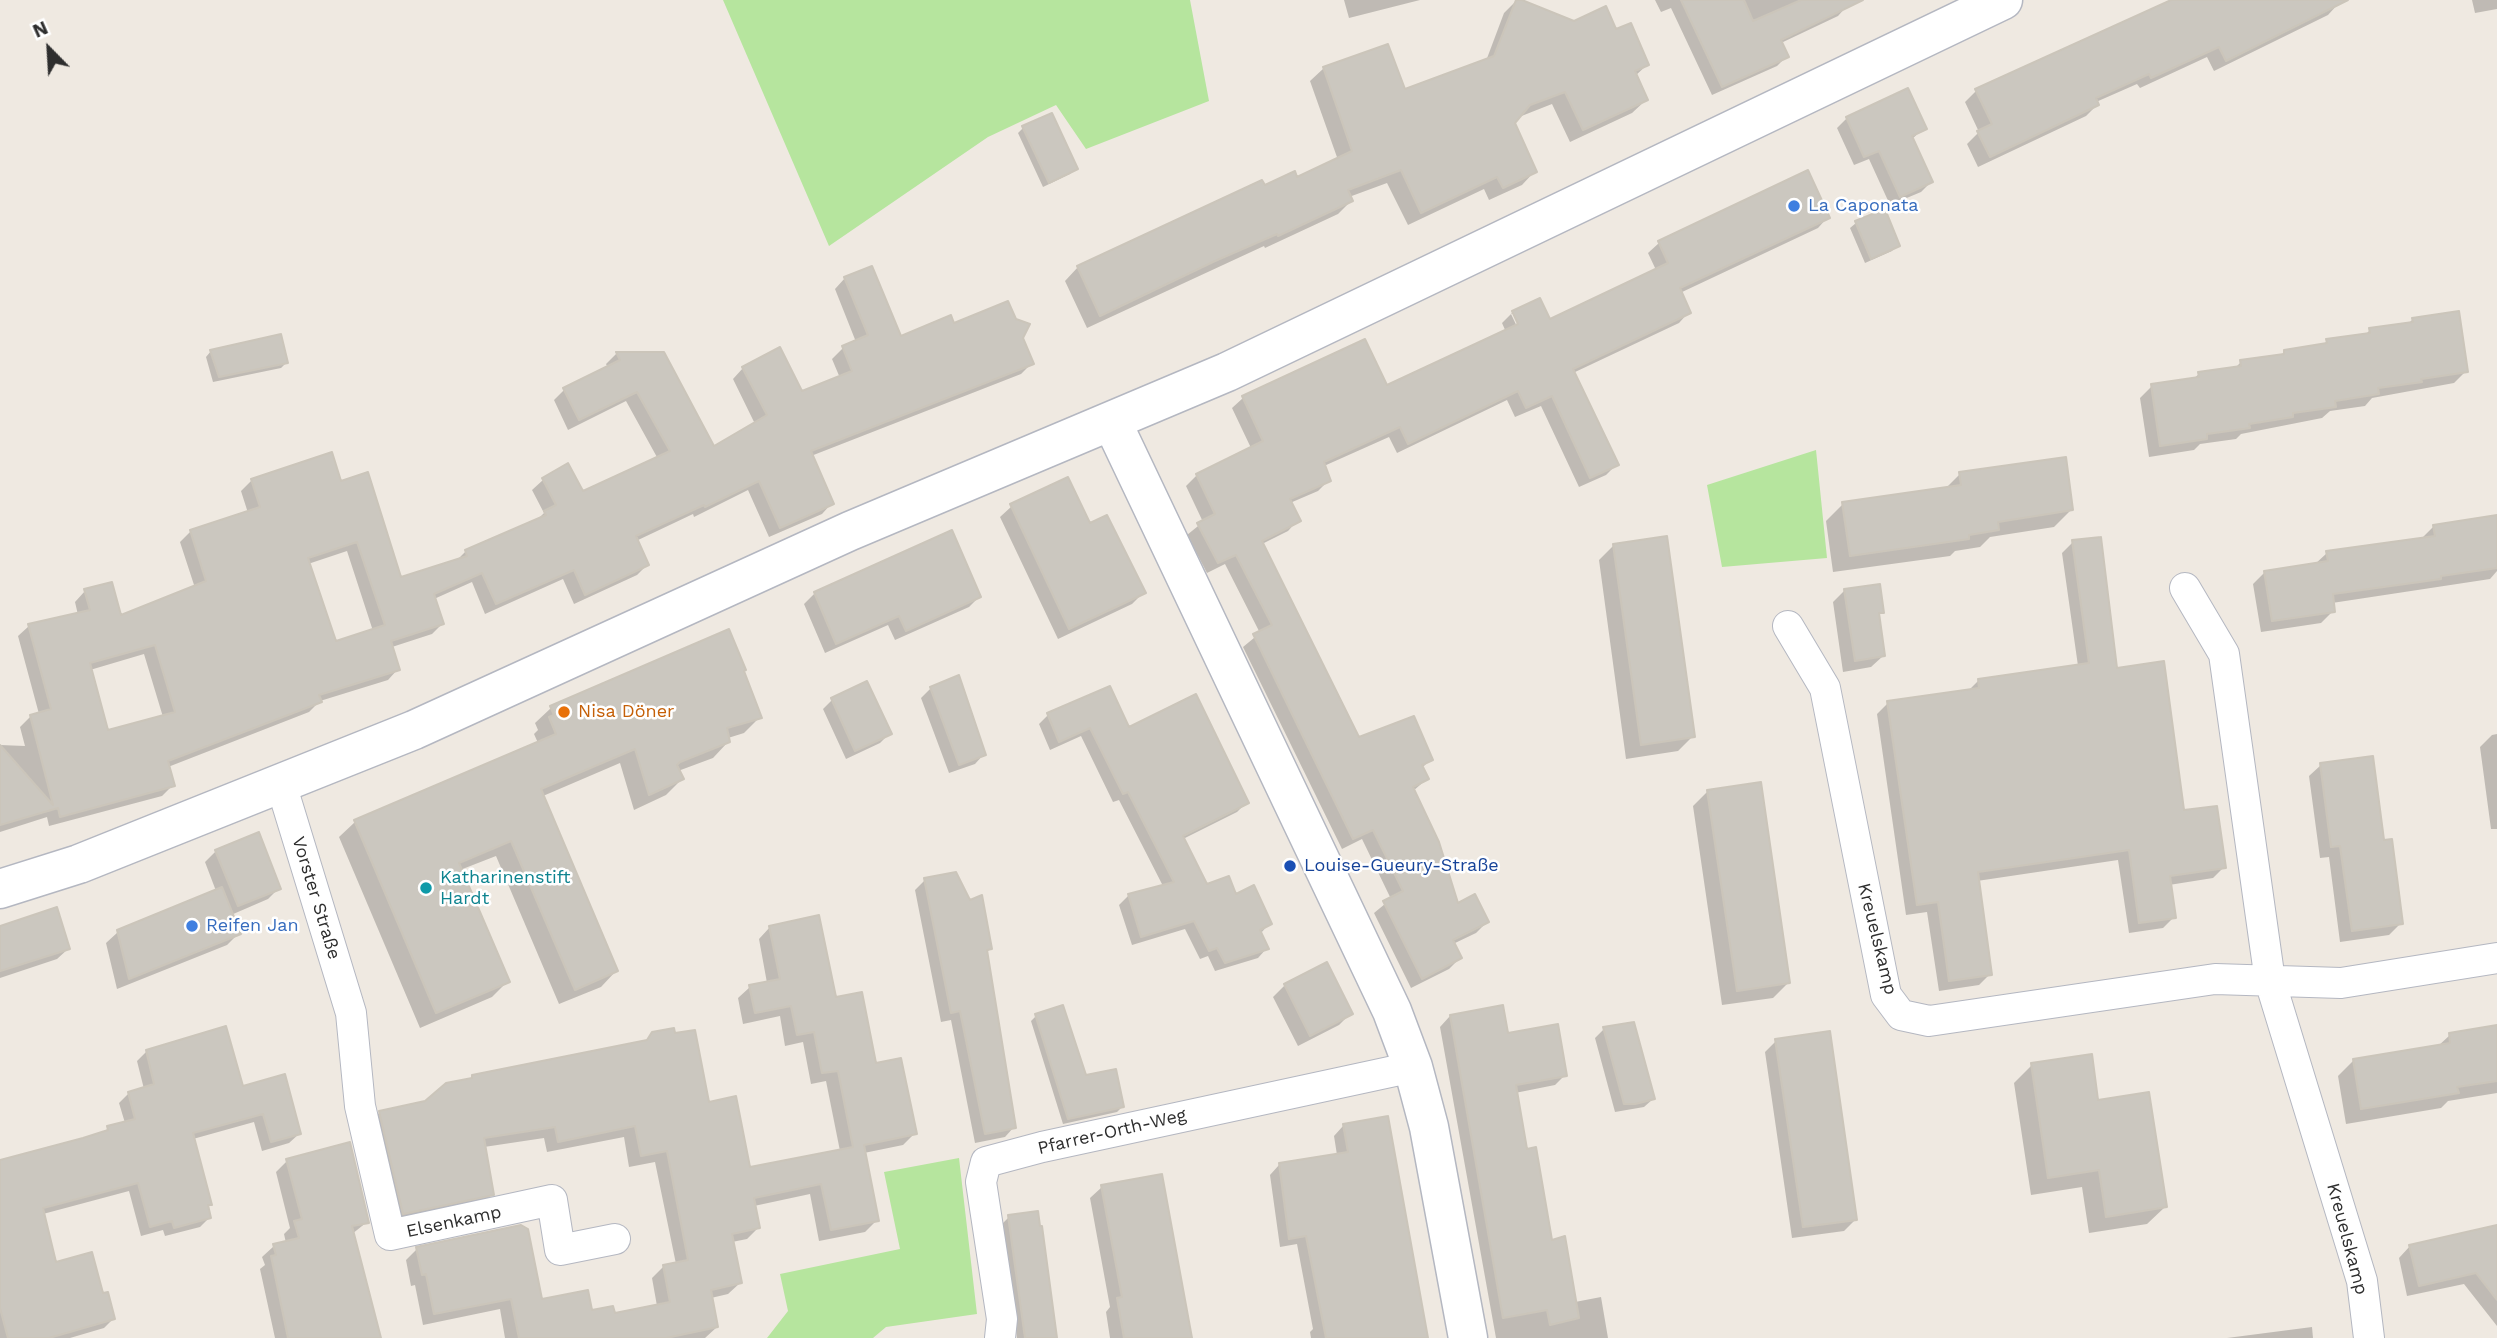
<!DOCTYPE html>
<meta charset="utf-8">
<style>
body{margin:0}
#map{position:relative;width:2497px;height:1338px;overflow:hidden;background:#efe9e1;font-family:"Work Sans",sans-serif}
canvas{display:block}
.north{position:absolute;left:14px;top:14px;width:70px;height:70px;-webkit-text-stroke:5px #fff;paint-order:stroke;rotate:336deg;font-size:19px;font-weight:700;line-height:28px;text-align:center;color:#2e2e2e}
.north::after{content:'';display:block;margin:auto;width:24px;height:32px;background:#2e2e2e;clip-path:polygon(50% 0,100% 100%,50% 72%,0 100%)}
</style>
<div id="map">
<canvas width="2497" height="1338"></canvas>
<div class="north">N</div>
</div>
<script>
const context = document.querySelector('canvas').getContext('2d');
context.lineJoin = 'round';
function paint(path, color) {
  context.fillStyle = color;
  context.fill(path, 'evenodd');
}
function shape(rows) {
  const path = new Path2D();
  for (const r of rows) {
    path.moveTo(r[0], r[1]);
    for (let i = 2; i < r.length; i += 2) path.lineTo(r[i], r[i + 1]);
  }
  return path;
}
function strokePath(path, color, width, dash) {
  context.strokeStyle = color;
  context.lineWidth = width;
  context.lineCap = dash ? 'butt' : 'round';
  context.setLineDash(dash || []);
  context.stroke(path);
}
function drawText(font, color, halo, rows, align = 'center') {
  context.font = font + ' "Work Sans",sans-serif';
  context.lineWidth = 5;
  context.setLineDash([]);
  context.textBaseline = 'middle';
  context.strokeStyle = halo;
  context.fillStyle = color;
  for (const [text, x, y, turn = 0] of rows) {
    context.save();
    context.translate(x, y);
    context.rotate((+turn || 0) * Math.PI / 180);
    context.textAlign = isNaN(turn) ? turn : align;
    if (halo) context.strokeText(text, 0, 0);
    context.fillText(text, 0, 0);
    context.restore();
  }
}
paint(shape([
 [723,0,1190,0,1209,101,1086,149,1056,105,988,137,829,246],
 [1816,450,1827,558,1722,567,1707,485],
 [959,1158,977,1314,886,1327,873,1338,767,1338,788,1311,780,1274,900,1249,884,1172]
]), '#b6e59e');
paint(shape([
 [1344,0,1420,0,1349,18],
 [1517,0,1574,23,1615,31,1647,65,1635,76,1646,100,1632,113,1570,142,1552,104,1519,117,1513,123,1535,171,1522,185,1489,200,1484,189,1408,225,1387,183,1349,197,1351,201,1338,214,1265,248,1264,246,1087,328,1065,281,1078,267,1264,188,1297,179,1338,160,1310,81,1324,68,1404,91,1486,61,1504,13],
 [1655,0,1844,0,1847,6,1838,16,1781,43,1787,56,1777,66,1712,95,1671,8,1661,12],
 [2174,0,2337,0,2339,3,2328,15,2214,71,2207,57,2140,88,2137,84,2096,102,2097,105,2086,116,1978,167,1967,144,1979,132,1965,102,1976,91],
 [2472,0,2497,0,2497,9,2475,13],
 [1847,118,1924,128,1911,140,1931,182,1921,192,1890,205,1869,159,1854,165,1837,128],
 [1023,128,1076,169,1070,174,1043,187,1018,133],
 [1828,217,1818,228,1680,293,1689,312,1679,323,1573,373,1617,464,1606,475,1579,487,1541,406,1515,417,1507,400,1397,453,1389,437,1324,466,1329,480,1318,491,1290,503,1298,520,1288,531,1262,544,1358,740,1430,760,1422,768,1427,779,1413,791,1457,905,1487,922,1476,933,1453,944,1460,958,1449,969,1411,988,1374,913,1391,899,1362,839,1342,849,1243,647,1260,633,1225,564,1207,573,1187,535,1203,522,1186,486,1197,475,1251,448,1232,408,1243,398,1386,387,1506,332,1502,323,1513,312,1549,321,1656,270,1648,253,1659,243],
 [1511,314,1515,314,1523,331,1520,333],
 [1856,223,1897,245,1892,251,1865,263,1850,228],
 [845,278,900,338,953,325,1021,338,1032,363,1021,374,811,456,832,503,822,514,769,537,748,490,694,517,693,514,636,541,647,565,637,575,574,604,563,579,485,614,472,582,434,599,442,624,432,634,392,647,398,669,388,680,320,701,309,712,168,767,173,785,162,796,49,826,47,817,0,832,0,745,25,746,20,727,31,716,39,714,18,636,29,626,78,615,75,602,85,591,120,617,195,588,180,542,191,531,248,513,241,491,252,480,340,483,400,579,456,561,466,551,536,521,544,513,532,490,543,480,567,466,583,493,658,459,626,401,568,430,554,400,564,390,608,368,606,364,616,354,663,354,713,448,755,424,733,379,743,368,801,393,840,378,832,359,843,348,856,342,835,289],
 [347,551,373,631,335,644,308,564],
 [144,654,163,717,106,732,90,670],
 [2413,319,2466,371,2454,383,2372,398,2365,406,2330,411,2322,418,2241,434,2236,439,2200,444,2194,450,2149,457,2140,398,2152,386,2192,380,2199,374,2235,368,2241,362,2279,357,2284,352,2322,346,2327,341,2365,335,2370,330,2407,325],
 [211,351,286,363,281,368,213,382,206,357],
 [1960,474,2071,510,2054,527,1990,537,1980,547,1955,551,1950,556,1833,572,1826,521,1843,504,1944,490],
 [1012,506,1089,525,1143,593,1132,604,1058,639,1000,517],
 [2434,526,2497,537,2497,571,2490,579,2332,603,2333,611,2321,623,2261,632,2253,584,2265,572,2314,565,2327,553,2422,538],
 [2073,542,2115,670,2183,812,2224,867,2213,878,2169,885,2174,917,2163,928,2129,933,2118,860,1977,881,1990,974,1979,985,1939,991,1927,912,1906,915,1877,714,1888,703,1967,692,1979,680,2078,666,2062,553],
 [1614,545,1693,736,1678,751,1626,759,1599,560],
 [1845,590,1882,612,1877,617,1883,656,1871,667,1843,672,1833,602],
 [815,593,979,597,969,607,895,640,888,625,825,653,804,604],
 [742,671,760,717,744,733,728,738,728,742,713,758,678,771,682,779,666,795,634,810,620,763,543,796,616,971,601,987,559,1004,496,856,460,870,508,981,492,997,420,1028,339,837,355,822,538,743,534,734,538,730,535,723,551,708],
 [931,688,984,754,975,764,949,773,921,698],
 [1109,688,1128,729,1246,803,1237,812,1183,839,1206,886,1235,896,1270,923,1261,933,1267,948,1258,958,1215,971,1208,956,1200,959,1185,929,1132,945,1119,905,1128,896,1163,886,1119,800,1113,802,1081,736,1050,750,1039,724,1048,715],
 [832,700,890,733,880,743,846,759,823,709],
 [2497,734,2497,829,2491,829,2480,747,2492,735],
 [2321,765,2383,842,2401,923,2389,935,2340,942,2329,857,2320,858,2309,776],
 [1708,791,1788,983,1773,998,1722,1005,1693,806],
 [216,851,279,888,268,899,231,915,239,933,227,945,117,989,106,943,118,932,216,891,205,862],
 [925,880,991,948,986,953,1014,1127,1005,1137,975,1143,951,1020,941,1022,915,890],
 [0,927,68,949,57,959,0,978],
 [770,927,835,999,915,1133,903,1145,864,1153,877,1220,865,1232,819,1241,810,1194,754,1206,758,1228,747,1239,732,1242,740,1283,728,1294,711,1298,717,1327,705,1338,505,1338,500,1309,423,1325,415,1285,411,1286,406,1260,417,1249,541,1301,613,1315,657,1306,652,1278,664,1266,676,1264,655,1162,629,1167,624,1137,547,1152,544,1138,484,1147,492,1194,481,1206,392,1225,368,1124,380,1112,426,1103,473,1077,643,1043,653,1033,708,1104,748,1169,840,1151,826,1081,811,1084,803,1042,785,1046,780,1016,743,1024,738,998,750,987,767,983,759,939],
 [1285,985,1351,1013,1339,1025,1298,1046,1273,997],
 [1036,1016,1085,1077,1123,1106,1117,1112,1063,1124,1031,1021],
 [1450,1016,1506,1035,1565,1075,1555,1085,1515,1093,1526,1151,1551,1243,1575,1302,1601,1297,1608,1338,1496,1338,1440,1027],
 [2497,1027,2497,1093,2448,1101,2441,1108,2346,1124,2338,1076,2354,1060,2437,1047,2450,1035],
 [1604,1029,1653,1099,1644,1107,1615,1112,1595,1038],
 [1776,1041,1856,1219,1844,1231,1792,1238,1765,1052],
 [147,1051,241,1088,299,1134,289,1143,262,1151,254,1122,193,1139,210,1204,207,1207,209,1218,200,1227,165,1236,163,1230,141,1236,129,1191,43,1214,55,1264,102,1295,113,1319,104,1328,70,1338,0,1338,0,1162,102,1134,108,1128,125,1123,119,1103,129,1093,144,1089,137,1061],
 [2032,1065,2165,1207,2147,1224,2089,1233,2082,1187,2031,1195,2014,1083],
 [1343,1126,1427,1338,1311,1338,1310,1332,1313,1329,1297,1244,1280,1247,1270,1175,1279,1165,1337,1155,1334,1136],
 [287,1161,367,1222,352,1234,379,1338,275,1338,260,1269,265,1265,262,1257,274,1246,286,1243,284,1234,290,1228,276,1172],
 [1102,1187,1190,1338,1110,1338,1106,1312,1110,1307,1090,1198],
 [1009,1217,1054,1338,1017,1338,1002,1224],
 [2497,1227,2497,1326,2464,1284,2407,1296,2399,1258,2410,1246],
 [2312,1327,2313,1338,2227,1338]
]), '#0003');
const building = shape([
 [1516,0,1522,0,1574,21,1606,6,1616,29,1631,23,1649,65,1635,71,1648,100,1583,130,1565,92,1530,105,1515,123,1537,172,1503,188,1497,177,1421,213,1401,170,1348,190,1353,201,1278,236,1277,234,1215,261,1100,316,1077,266,1262,180,1265,185,1295,171,1297,177,1352,151,1323,67,1388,44,1405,89,1494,56,1516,0],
 [1681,0,1744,0,1753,21,1801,0,1863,0,1781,40,1789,57,1722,87,1681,0],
 [2171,0,2348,0,2226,61,2219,47,2151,78,2149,74,2096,98,2099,105,1990,157,1977,131,1992,124,1975,89,2171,0],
 [1908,88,1927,129,1912,136,1933,182,1900,197,1879,151,1864,157,1846,117,1908,88],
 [1052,113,1078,169,1049,183,1022,126,1052,113],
 [1808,170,1830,218,1680,288,1691,313,1573,369,1619,465,1590,478,1552,396,1526,408,1518,391,1408,444,1400,427,1324,462,1331,481,1290,499,1301,521,1262,541,1359,737,1414,716,1433,760,1422,765,1429,779,1413,787,1439,842,1458,903,1475,894,1489,922,1453,940,1462,958,1422,979,1383,901,1403,891,1373,830,1353,839,1253,634,1272,625,1236,555,1218,563,1197,523,1215,514,1196,474,1263,441,1242,396,1365,339,1387,385,1518,324,1512,311,1540,298,1550,319,1668,263,1658,241,1808,170],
 [1885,209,1900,246,1871,259,1855,221,1885,209],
 [872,266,901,336,951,315,954,323,1008,301,1016,319,1030,324,1023,338,1034,364,811,451,834,504,780,528,759,481,705,507,704,505,636,536,649,565,585,595,574,570,496,604,482,573,434,594,444,624,391,641,400,670,319,695,322,702,168,761,175,786,60,817,58,808,0,825,0,745,53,805,30,715,51,709,28,624,90,610,84,589,112,582,121,615,206,581,190,530,260,507,251,479,332,452,341,481,368,472,401,577,467,556,465,550,546,515,544,511,556,505,542,478,568,463,583,491,670,451,637,392,579,420,563,388,620,360,616,352,664,352,714,446,767,415,742,367,780,347,802,391,852,371,842,346,868,335,844,277,872,266],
 [357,542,385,625,336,641,308,558,357,542],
 [155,645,175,712,108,730,90,663,155,645],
 [2459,311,2468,372,2421,379,2422,382,2378,388,2379,394,2335,401,2336,407,2293,413,2293,417,2249,424,2250,428,2207,434,2207,439,2160,446,2151,384,2199,377,2198,372,2241,366,2240,360,2284,354,2284,350,2327,343,2326,339,2370,333,2369,328,2413,322,2412,318,2459,311],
 [281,334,288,363,219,377,210,350,281,334],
 [2066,457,2073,510,1998,522,1999,530,1969,535,1969,539,1850,556,1842,502,1961,485,1959,472,2066,457],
 [1068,477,1090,523,1107,515,1146,593,1069,629,1010,504,1068,477],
 [2497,515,2497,568,2441,576,2441,579,2333,594,2335,612,2272,621,2264,571,2328,561,2326,551,2435,536,2433,525,2497,515],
 [952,530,981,597,906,631,899,616,836,644,814,592,952,530],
 [1667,536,1695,737,1641,745,1613,544,1667,536],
 [2101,537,2117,668,2164,661,2184,810,2217,806,2226,868,2170,876,2176,918,2139,923,2129,850,1978,872,1992,975,1949,981,1938,902,1917,905,1887,701,1979,688,1978,679,2089,663,2072,540,2101,537],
 [1880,584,1884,613,1879,613,1885,656,1855,661,1844,589,1880,584],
 [729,629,746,670,744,671,762,718,727,728,730,742,680,762,677,765,684,779,649,795,635,749,541,789,618,971,575,990,511,841,459,863,510,982,436,1013,354,820,556,734,549,717,554,715,550,706,729,629],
 [959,675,986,755,959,765,930,687,959,675],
 [867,681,892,734,855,751,831,698,867,681],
 [1110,686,1129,727,1196,694,1249,803,1183,836,1207,884,1229,876,1236,894,1254,885,1272,924,1260,930,1269,949,1225,963,1217,948,1209,951,1194,921,1141,937,1128,894,1174,882,1128,792,1123,794,1090,728,1059,742,1047,713,1110,686],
 [2373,756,2384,840,2392,839,2403,924,2352,931,2340,846,2331,847,2320,763,2373,756],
 [1761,782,1790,983,1737,991,1707,790,1761,782],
 [259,832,281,889,238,906,215,850,259,832],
 [956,872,970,900,982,895,992,949,987,950,1016,1128,985,1134,960,1011,951,1013,924,878,956,872],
 [222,887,241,934,129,979,117,930,222,887],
 [57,907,70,949,0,971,0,926,57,907],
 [819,915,836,997,862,992,876,1063,901,1058,917,1134,864,1145,879,1221,831,1230,821,1184,754,1198,760,1228,732,1234,742,1283,711,1290,718,1327,666,1338,519,1338,511,1299,434,1314,426,1274,422,1275,416,1247,521,1225,528,1229,542,1299,588,1290,592,1310,613,1306,615,1313,670,1302,663,1265,688,1260,667,1151,641,1156,635,1126,558,1142,555,1127,484,1138,494,1195,403,1214,379,1111,425,1101,446,1083,472,1078,472,1075,647,1040,652,1032,674,1028,675,1033,695,1030,709,1102,736,1096,750,1167,853,1147,838,1071,822,1073,814,1032,797,1035,791,1006,755,1013,749,985,780,979,769,926,819,915],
 [1327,962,1353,1014,1310,1036,1284,984,1327,962],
 [1063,1005,1086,1075,1116,1069,1124,1107,1068,1119,1035,1014,1063,1005],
 [1503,1005,1508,1033,1558,1024,1567,1076,1516,1085,1527,1149,1536,1147,1552,1240,1565,1236,1579,1318,1550,1325,1547,1310,1503,1318,1450,1015,1503,1005],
 [1634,1022,1655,1099,1635,1104,1624,1104,1603,1027,1634,1022],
 [2497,1025,2497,1081,2457,1087,2459,1093,2361,1109,2353,1059,2450,1043,2449,1033,2497,1025],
 [226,1026,243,1086,285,1074,301,1134,271,1142,263,1114,193,1133,212,1205,208,1205,211,1218,174,1228,172,1221,150,1227,138,1183,43,1208,56,1262,92,1252,103,1293,108,1292,115,1319,49,1338,8,1338,0,1308,0,1160,83,1138,108,1130,107,1126,135,1119,128,1092,154,1084,146,1050,226,1026],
 [1830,1031,1857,1220,1803,1227,1775,1039,1830,1031],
 [2092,1054,2098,1100,2149,1092,2167,1207,2106,1217,2099,1170,2048,1178,2031,1063,2092,1054],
 [1388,1116,1428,1338,1326,1338,1306,1236,1289,1239,1279,1163,1348,1152,1343,1124,1388,1116],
 [350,1142,369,1223,352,1226,381,1338,288,1338,271,1256,276,1255,273,1244,299,1238,294,1221,302,1219,286,1159,350,1142],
 [1162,1174,1192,1338,1124,1338,1117,1298,1122,1297,1101,1185,1162,1174],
 [1038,1211,1040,1226,1042,1226,1057,1338,1025,1338,1008,1215,1038,1211],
 [2497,1225,2497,1300,2476,1273,2419,1286,2409,1245,2497,1225]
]);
paint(building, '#cbc7bf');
strokePath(building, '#cbc5ba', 2);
const street = shape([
 [2185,588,2224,654,2270,981,2362,1281,2369,1338],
 [1788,626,1825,688,1886,995,1901,1015,1929,1021,2215,979,2341,983,2497,958],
 [281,784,351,1013,360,1106,390,1235,552,1200,560,1250,615,1239],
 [1000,1338,1002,1319,981,1182,986,1162,1042,1147,1413,1067]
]);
const secondary = shape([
 [1112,422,1392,1011,1413,1067,1429,1127,1468,1338],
 [0,889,79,864,414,730,850,531,1227,372,2003,0]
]);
strokePath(street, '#b4b7c1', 32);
strokePath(secondary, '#b4b7c1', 41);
strokePath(street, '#fff', 30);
strokePath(secondary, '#fff', 38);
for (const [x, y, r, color] of [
 [1794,206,7,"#3f7fe0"],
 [564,712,7,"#e8710a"],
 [1290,866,7,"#1a4fb4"],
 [426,888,7,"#0f9aa8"],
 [192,926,7,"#3f7fe0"]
]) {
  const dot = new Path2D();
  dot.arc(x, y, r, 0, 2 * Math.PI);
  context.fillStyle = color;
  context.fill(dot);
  strokePath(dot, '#fff', 2.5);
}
drawText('18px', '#366cbe', '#fff', [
 ["La Caponata",1808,206],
 ["Reifen Jan",206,926]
], 'left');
drawText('18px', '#c56008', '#fff', [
 ["Nisa Döner",578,712]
], 'left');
drawText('18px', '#164399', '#fff', [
 ["Louise-Gueury-Straße",1304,866]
], 'left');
drawText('18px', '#0d838f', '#fff', [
 ["Katharinenstift",440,878],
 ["Hardt",440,899]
], 'left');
drawText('18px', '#2e2e2e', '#fff', [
 ["Vorster Straße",316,898,73],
 ["Kreuelskamp",1877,939,76],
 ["Pfarrer-Orth-Weg",1112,1132,-13],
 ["Elsenkamp",454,1222,-12],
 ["Kreuelskamp",2347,1239,75]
]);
</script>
